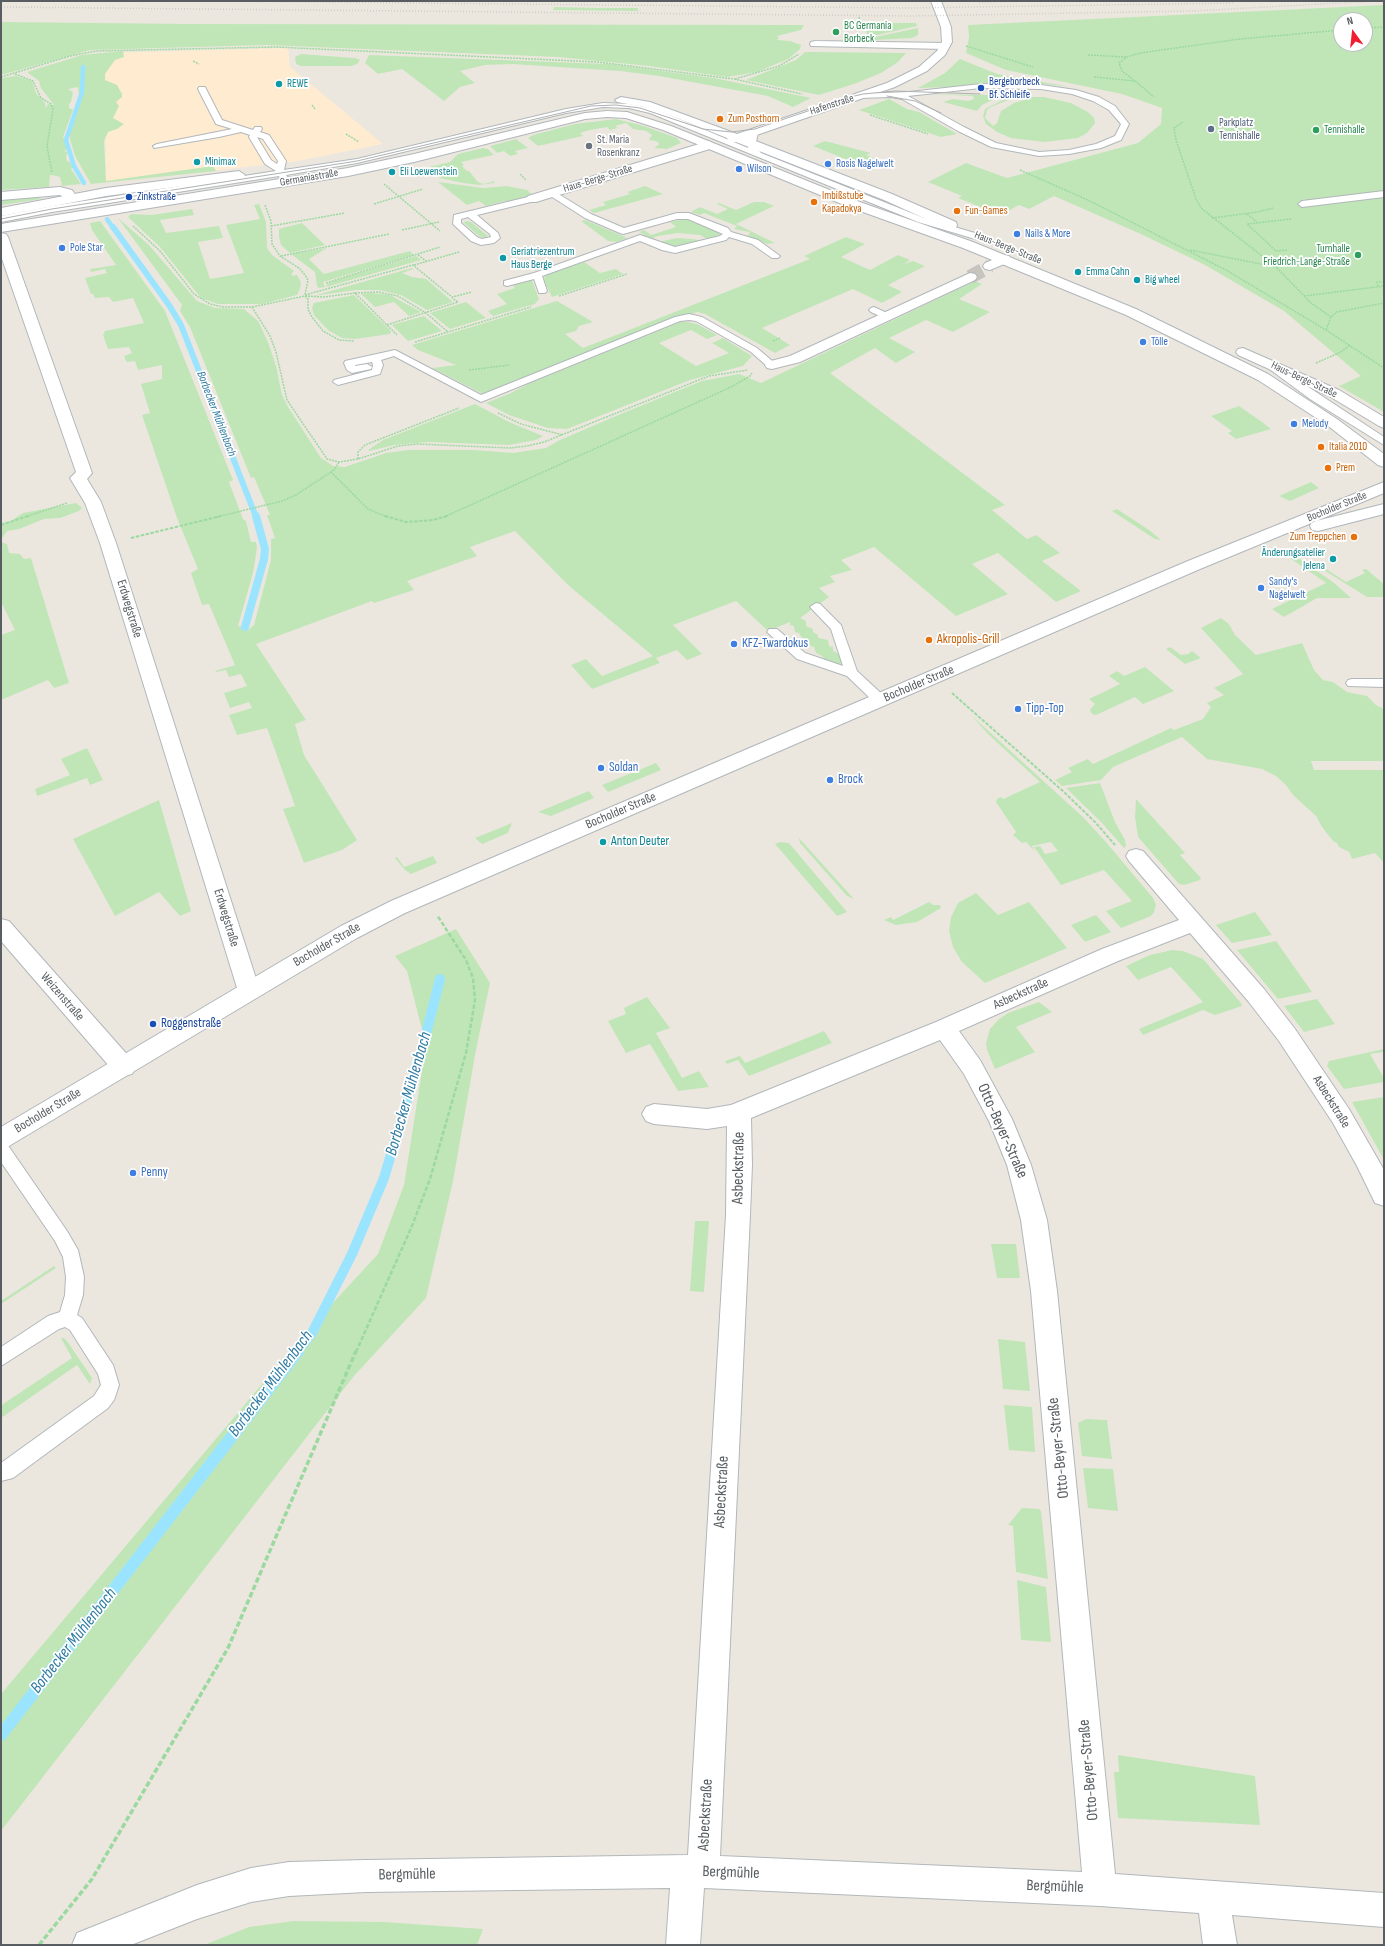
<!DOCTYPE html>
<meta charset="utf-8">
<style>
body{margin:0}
#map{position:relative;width:1385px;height:1946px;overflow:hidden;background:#ece7de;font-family:"Sofia Sans Condensed",sans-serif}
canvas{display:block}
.frame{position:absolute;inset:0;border:2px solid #575d61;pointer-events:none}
.north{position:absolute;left:1333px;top:12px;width:40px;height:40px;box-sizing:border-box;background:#fff;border:1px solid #bcbec0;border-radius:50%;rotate:345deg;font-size:11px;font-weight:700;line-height:16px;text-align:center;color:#575d61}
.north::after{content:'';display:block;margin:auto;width:14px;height:18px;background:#f31d31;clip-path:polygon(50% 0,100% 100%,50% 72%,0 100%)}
</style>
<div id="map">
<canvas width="1385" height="1946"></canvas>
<div class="frame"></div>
<div class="north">N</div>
</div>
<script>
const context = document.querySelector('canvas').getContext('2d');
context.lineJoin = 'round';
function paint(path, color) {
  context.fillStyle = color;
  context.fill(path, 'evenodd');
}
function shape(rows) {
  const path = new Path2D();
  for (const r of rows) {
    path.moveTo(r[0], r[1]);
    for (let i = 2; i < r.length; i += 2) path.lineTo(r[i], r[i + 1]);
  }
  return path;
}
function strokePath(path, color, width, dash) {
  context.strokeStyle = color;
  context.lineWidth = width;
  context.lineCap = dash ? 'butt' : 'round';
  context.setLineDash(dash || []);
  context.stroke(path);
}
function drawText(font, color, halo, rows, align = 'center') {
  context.font = font + ' "Sofia Sans Condensed",sans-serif';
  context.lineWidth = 3.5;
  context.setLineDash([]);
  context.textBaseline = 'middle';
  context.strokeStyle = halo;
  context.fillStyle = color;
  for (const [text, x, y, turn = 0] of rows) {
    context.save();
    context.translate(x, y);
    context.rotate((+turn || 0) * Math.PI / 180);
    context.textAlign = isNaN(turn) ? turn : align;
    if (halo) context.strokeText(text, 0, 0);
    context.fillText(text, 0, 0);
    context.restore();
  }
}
paint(shape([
 [288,48,290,67,383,144,293,162,106,182,105,53]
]), '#ffecd0');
paint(shape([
 [1384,5,1384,412,1339,386,1361,376,1284,311,1205,265,1143,235,1054,196,1029,209,1019,205,1001,215,958,198,962,196,928,182,966,163,1007,178,1138,143,1161,124,1162,108,1122,94,1006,70,966,53,969,37,968,25],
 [1341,20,1365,20,1365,44,1341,44],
 [554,7,600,8,638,8,638,11,553,10],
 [1,22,192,24,804,25,801,30,777,36,779,38,777,40,790,41,801,45,800,49,788,59,757,72,727,77,649,66,558,57,266,45,90,50,1,75],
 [865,23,916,23,917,26,877,35,867,34],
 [918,28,918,35,912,38,875,40,875,37],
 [123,51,124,57,115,60,105,74,105,80,117,85,122,94,122,97,116,102,119,106,113,118,124,124,117,129,108,132,104,141,106,181,213,166,216,171,91,184,75,156,70,139,70,132,79,95,78,87,68,89,73,92,71,102,69,104,69,108,73,110,63,137,69,143,68,149,64,151,68,152,66,157,67,161,70,162,73,167,71,169,81,184,62,186,60,177,52,175,50,175,49,187,1,190,1,78,16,76,32,81,36,93,45,103,46,108,48,104,54,105,41,88,39,81,27,72,82,55],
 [805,52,814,52,906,53,898,62,881,73,854,84,819,95,746,80,796,60],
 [301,54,355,58,360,60,357,64,351,66,301,66,296,64,295,57],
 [369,55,608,64,714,78,811,98,793,107,768,96,659,76,620,71,512,64,485,65,460,71,475,83,460,87,444,101,402,69,378,74,365,63],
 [960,59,997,74,1071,87,1045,84,918,88,945,73],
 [927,94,985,95,1001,96,982,105,977,111,943,102,953,99,968,101,974,99,973,96],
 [1021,97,1044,97,1071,103,1088,112,1094,118,1095,123,1087,133,1078,138,1044,142,1011,138,997,132,986,124,983,116,985,109,1003,100],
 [1023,97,1030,98,1014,103,1001,111,997,123,993,126,985,118,987,110,991,107,1011,99],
 [889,99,907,109,919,112,957,134,941,137,859,110],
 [616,119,644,126,677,138,681,143,667,149,654,148,660,144,656,141,649,140,652,135,646,131,633,129,626,123,615,126,618,128,610,130,607,127,590,130,580,133,583,136,538,146,528,138,533,135,575,124],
 [516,139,528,148,515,151,518,154,510,156,504,151,497,153,490,146],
 [825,141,871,153,866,155,874,158,860,165,813,146],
 [483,148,488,149,494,155,461,162,464,165,462,166,467,171,469,171,478,182,483,184,495,181,494,183,479,185,463,183,440,178,429,169,429,167,450,162,458,154],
 [438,182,483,188,507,186,527,190,535,197,508,203,505,201,486,206,479,201,467,205],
 [645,186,663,194,594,213,589,210,606,205,603,202,630,194,627,192],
 [36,197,42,199,1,205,1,201,7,199],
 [754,202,764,202,774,206,736,224,775,243,767,244,748,236,750,232,734,229,737,226,704,213,700,215,691,212,700,207,717,214,728,209,717,204,719,203,736,210],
 [259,204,266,222,267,248,272,255,294,271,291,274,293,276,297,275,301,282,300,289,297,295,262,304,218,304,201,298,160,247,128,217,131,214,152,215,192,209,194,215,160,220,166,233,219,226,223,238,198,242,210,279,244,273,226,225,260,219,254,205],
 [118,218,149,245,197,301,215,308,244,309,258,321,268,342,276,366,282,395,288,407,321,458,333,466,345,467,386,453,408,450,474,450,513,453,546,448,560,440,623,413,702,381,739,374,761,383,975,281,982,284,959,299,990,312,953,332,926,320,889,338,915,352,896,363,875,348,830,373,1005,505,992,510,1027,539,1036,535,1060,553,1042,561,1081,591,1056,602,998,553,972,564,1008,594,956,616,874,547,841,560,852,570,830,576,835,582,819,588,829,597,800,618,806,621,806,626,813,629,813,632,818,635,818,638,828,640,829,646,833,647,833,651,841,655,843,661,839,665,826,661,822,656,816,653,814,647,810,646,810,643,806,639,802,638,799,633,795,632,794,626,790,625,790,622,768,631,736,601,673,625,702,654,687,660,677,650,656,658,660,663,592,689,571,665,586,659,602,676,653,656,568,585,515,531,470,547,477,556,407,581,414,590,374,603,372,601,256,644,306,720,295,724,304,755,357,840,342,850,304,863,283,809,295,806,267,728,237,735,229,715,252,708,249,702,230,708,224,693,247,686,241,674,229,677,226,670,216,672,215,671,235,665,209,604,202,605,191,573,198,569,177,518,142,415,150,413,141,384,162,379,162,365,138,370,135,361,128,362,126,361,124,356,132,353,129,347,108,349,103,335,105,331,144,323,133,298,113,302,109,297,95,298,93,294,91,294,85,278,107,273,105,269,91,272,90,269,116,265,92,230,90,223,100,221,165,311,233,480,229,482,243,519,246,521,251,542,256,542,257,548,253,573,238,626,245,627,248,630,254,625,271,560,271,539,275,538,267,515,270,515,254,477,251,478,190,327,180,311,182,305],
 [684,219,691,220,721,234,707,239,700,235,678,233,658,236,651,239,639,232,644,230,651,235,676,227,670,222],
 [585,220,623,236,627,238,617,242,608,241,581,221],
 [466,221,471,222,488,236,484,238,479,236,464,223],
 [302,223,325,245,290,253,281,245,279,237,279,229],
 [846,237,865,244,841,257,870,270,898,255,910,260,904,264,913,261,925,266,888,285,902,292,882,303,853,289,762,328,790,345,775,353,705,314,697,312,483,394,432,368,456,365,418,350,412,345,557,301,593,322,579,326,576,331,565,334,583,348,810,259,804,256],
 [677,238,693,239,701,241,678,247,658,242],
 [327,248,309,259,324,274,410,251,414,255,323,282,325,287,319,288,317,286,315,272,291,254],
 [416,256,421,260,326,287,327,284,336,280],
 [584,262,600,273,616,269,623,274,552,297,544,281,545,275],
 [412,268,414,269,402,273,412,277,426,279,453,302,427,310,401,295,379,290,356,290,313,296],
 [531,278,539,299,535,304,493,316,488,311,507,304,497,294,515,288,512,284],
 [371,293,390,295,421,312,409,316,394,302,375,307,361,294],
 [354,295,389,329,391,332,390,334,355,339,342,338,328,330,314,315,312,308,314,303],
 [466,302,486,318,450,329,430,313],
 [424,316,442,331,408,341,392,325],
 [683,321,697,324,717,335,707,339,691,330,659,343,696,366,729,353,712,343,723,338,752,356,743,366,690,380,567,429,548,428,509,415,486,403,511,393,530,383],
 [475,404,509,422,543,436,536,440,509,445,428,442,394,445,369,451,368,450,383,440],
 [1239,406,1262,422,1271,429,1236,439,1228,433,1232,431,1211,416],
 [1311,482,1319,488,1290,501,1279,496],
 [76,503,82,508,79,511,60,518,44,519,19,529,7,531,1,540,1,523,11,521,23,513],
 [1117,509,1149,530,1161,540,1155,539,1112,511],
 [1,542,7,544,9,553,20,554,24,559,31,558,69,683,54,688,48,680,1,700,1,635,15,630,1,602],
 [1295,556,1333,582,1351,598,1317,598,1284,617,1272,609,1326,583,1290,558],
 [1317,563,1346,582,1365,573,1362,570,1366,569,1384,584,1384,597,1367,597,1314,564],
 [1221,618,1229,624,1235,635,1256,655,1302,643,1314,670,1323,680,1333,682,1347,692,1367,696,1376,705,1384,709,1384,761,1311,761,1314,770,1384,770,1384,863,1375,853,1352,859,1349,852,1339,847,1337,843,1333,841,1322,827,1316,816,1293,795,1286,785,1276,776,1262,769,1207,759,1182,737,1113,767,1101,780,1062,786,1055,780,1072,772,1068,768,1088,759,1093,764,1171,728,1174,730,1203,719,1211,707,1207,703,1224,695,1214,688,1243,674,1201,628],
 [1170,647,1181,655,1188,654,1192,651,1201,658,1185,664,1166,649],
 [1145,667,1174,691,1143,704,1135,697,1096,715,1092,714,1090,710,1095,704,1089,699,1120,684,1109,676,1117,671,1124,676],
 [972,716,1083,817,1106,842,1153,898,1156,905,1154,912,1151,916,1121,928,1106,911,1132,901,1104,870,1061,885,1034,847,1040,846,1045,854,1058,851,1051,842,1032,846,1035,851,1026,842,1022,843,1013,835,1016,832,996,802,997,799,1001,797,1003,799,1040,782,988,734],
 [87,748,103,780,90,785,87,778,37,796,35,789,70,775,61,759],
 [656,763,661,770,608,792,602,785],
 [1100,783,1115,822,1125,840,1126,846,1124,848,1102,823,1066,788],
 [589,791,594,798,551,816,538,812],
 [1136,799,1185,853,1180,855,1201,878,1200,880,1184,885,1179,884,1138,837,1135,817],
 [159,800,191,911,180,916,159,892,115,916,73,839],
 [512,823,508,833,482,844,475,838],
 [799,838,854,899,847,896,800,843],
 [780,842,789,843,847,912,837,916,775,844],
 [433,856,437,863,411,874,405,870,395,858,397,857,404,867],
 [976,893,998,915,1029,902,1067,948,985,983,962,962,953,947,949,931,951,917,958,903],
 [929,902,933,905,940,905,941,908,917,922,896,925,884,920,891,917,893,920],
 [1255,912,1272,935,1232,943,1216,925],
 [1096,915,1111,932,1085,942,1071,925],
 [456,929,490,983,476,1050,453,1181,426,1298,354,1376,1,1831,1,1694,305,1333,378,1254,404,1185,426,1045,407,971,395,956],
 [1276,941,1312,992,1278,999,1237,950],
 [1172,950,1183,951,1203,959,1241,1003,1242,1006,1215,1015,1203,1010,1143,1035,1139,1029,1203,1002,1171,967,1138,980,1126,966,1150,955],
 [647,997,670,1028,656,1033,670,1057,669,1059,671,1058,682,1078,699,1071,709,1087,678,1091,650,1044,626,1053,608,1021,626,1014,624,1008],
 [1317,999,1335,1024,1304,1032,1284,1006],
 [1039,1002,1052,1012,1016,1027,1035,1052,995,1069,987,1050,986,1043,990,1029,998,1020,1008,1013],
 [824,1031,832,1043,749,1076,738,1060,727,1064,725,1061,740,1056,745,1063],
 [1384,1049,1384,1052,1370,1054,1384,1078,1384,1082,1344,1089,1327,1066,1329,1061],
 [1384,1097,1384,1160,1352,1102],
 [695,1221,709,1221,704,1292,690,1291],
 [991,1244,1016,1244,1020,1278,997,1278],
 [54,1266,56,1268,1,1304,1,1301],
 [61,1338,64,1338,67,1341,92,1378,90,1384,77,1365,1,1418,1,1406,3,1404,72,1358],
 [998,1339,1025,1342,1030,1391,1003,1389],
 [1004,1405,1032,1407,1035,1452,1009,1450],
 [1086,1419,1107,1420,1112,1459,1082,1456,1078,1423],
 [1083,1468,1113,1469,1118,1511,1088,1508],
 [1022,1508,1039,1509,1041,1511,1048,1579,1016,1572,1013,1526,1008,1525],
 [1017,1580,1046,1587,1051,1642,1021,1640],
 [1118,1755,1255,1776,1260,1825,1118,1818,1114,1772,1119,1772],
 [294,1921,384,1922,483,1929,477,1945,204,1945,249,1927]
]), '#c0e6b8');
strokePath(shape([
 [83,67,82,92,66,140,74,166,84,183],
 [107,219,113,228]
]), '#9be4ff', 4.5);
strokePath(shape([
 [113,227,169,305,181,325,256,517]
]), '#9be4ff', 6);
strokePath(shape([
 [245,627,264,559,265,549,256,516]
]), '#9be4ff', 8);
strokePath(shape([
 [297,1352,312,1333,352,1254,384,1178,422,1050,440,979]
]), '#9be4ff', 10);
strokePath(shape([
 [1,1735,298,1351]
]), '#9be4ff', 12);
strokePath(shape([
 [970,277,990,266]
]), '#c7c4bf', 14, [14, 8]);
const lane = shape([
 [981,84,1041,85,1076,90,1099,97,1115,106,1129,124,1121,140,1101,148,1069,154,1039,156,991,147,958,131,902,99,891,97,858,98,854,96,858,94,909,92,981,84],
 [981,88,1041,89,1072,94,1093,101,1109,110,1121,124,1115,136,1096,144,1069,150,1039,152,996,143,964,127,908,96,981,88],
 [199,87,205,87,222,120,253,130,255,127,261,127,262,129,260,132,269,135,286,161,284,170,357,159,566,109,603,103,629,104,655,109,748,148,748,137,751,131,757,131,758,133,755,146,761,153,924,218,985,236,986,238,982,241,918,222,650,113,629,108,603,107,566,113,357,163,286,175,288,178,284,181,281,180,279,176,52,212,1,222,1,216,52,206,276,171,265,164,249,137,250,135,241,132,219,137,154,148,153,146,157,144,232,129,216,124,198,89,199,87],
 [257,137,263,139,278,161,277,164,271,160,257,137],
 [552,190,591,214,624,228,677,213,689,213,728,228,731,232,758,240,780,256,778,258,772,258,752,244,729,237,726,240,675,253,662,250,640,241,542,276,547,291,545,293,539,293,534,279,507,286,504,285,504,281,534,273,640,235,675,247,720,236,723,234,688,219,677,219,623,234,620,233,585,218,549,195,548,193,552,190],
 [1384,191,1384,197,1302,207,1298,204,1302,201,1384,191],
 [532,196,535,197,535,201,477,215,498,233,500,238,494,243,481,245,471,241,453,224,454,215,532,196],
 [468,217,490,234,491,237,482,239,477,237,461,223,461,219,468,217],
 [874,307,889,314,891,316,886,319,871,312,869,310,871,308,874,307],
 [689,314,702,317,757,348,777,365,776,367,768,367,751,352,696,321,689,320,680,321,481,402,394,356,381,360,383,365,380,374,338,385,333,382,334,380,372,370,373,365,372,362,355,365,355,366,367,364,372,367,371,369,352,373,347,370,344,363,345,361,395,350,481,395,675,317,689,314],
 [1272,363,1384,437,1384,445,1310,399,1268,368,1267,366,1268,364,1272,363],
 [816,603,820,604,841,625,857,671,885,697,886,700,885,703,875,703,847,676,797,659,767,632,769,629,777,629,805,653,843,666,831,629,810,607,816,603],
 [1352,679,1384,679,1384,687,1348,686,1346,683,1348,680,1352,679],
 [1,1142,7,1144,67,1231,78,1250,84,1277,83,1295,77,1315,82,1318,113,1365,119,1385,114,1400,108,1408,13,1478,1,1481,1,1463,94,1396,101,1385,98,1374,70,1330,65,1327,59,1329,1,1366,1,1347,48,1316,60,1312,65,1295,66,1277,63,1257,55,1241,1,1162,1,1142]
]);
const street = shape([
 [815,41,945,43,950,46,945,49,811,46,810,44,811,42,815,41],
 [709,141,715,145,713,148,536,202,528,202,526,199,528,196,709,141],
 [60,187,72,190,77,197,71,201,60,195,1,200,1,192,60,187],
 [1,233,6,234,8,237,92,473,87,479,101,502,116,543,260,991,257,997,249,1000,241,997,238,991,100,543,85,503,70,478,76,472,1,256,1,233],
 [1004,255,1009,256,1011,259,1009,262,990,270,985,269,983,266,985,263,1004,255],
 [970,273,975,274,977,277,975,280,800,362,772,369,767,368,765,365,767,362,790,356,970,273],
 [1136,849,1143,851,1264,989,1295,1029,1349,1109,1384,1170,1384,1206,1375,1203,1357,1166,1333,1123,1279,1041,1248,1001,1190,933,1118,961,959,1031,980,1060,1012,1119,1031,1165,1047,1220,1057,1291,1115,1874,1384,1893,1384,1927,1232,1915,1237,1945,1203,1945,1199,1913,1100,1906,704,1888,700,1945,666,1945,670,1888,366,1892,289,1896,251,1902,197,1919,131,1945,72,1945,77,1933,197,1885,251,1868,289,1862,366,1860,688,1855,726,1215,727,1126,707,1129,654,1124,646,1121,642,1114,646,1107,654,1104,707,1109,731,1105,936,1022,1102,949,1179,920,1129,861,1126,856,1129,851,1136,849],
 [940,1040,964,1074,989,1121,1007,1165,1021,1220,1031,1291,1082,1872,720,1856,750,1215,752,1165,751,1118,940,1040],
 [1,919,9,921,132,1060,136,1067,132,1074,124,1076,116,1074,1,941,1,919]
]);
const secondary = shape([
 [931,1,941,1,951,27,952,42,945,55,927,71,895,87,748,138,892,194,956,222,957,225,956,228,946,228,884,200,736,142,729,142,727,138,664,113,644,107,617,102,615,100,621,97,650,102,737,134,887,83,919,67,937,51,942,42,941,27,931,1],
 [607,111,627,112,671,126,857,201,973,242,1136,309,1268,374,1337,419,1384,454,1384,467,1378,465,1327,425,1258,380,1126,315,963,248,849,207,663,130,626,118,607,117,585,119,414,162,348,176,1,232,1,224,348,168,414,154,585,113,607,111],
 [239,171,245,175,243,178,106,196,1,216,1,208,106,188,239,171],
 [1243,348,1339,390,1384,417,1384,428,1379,426,1329,396,1238,355,1236,352,1238,349,1243,348],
 [1384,482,1384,493,1200,569,405,913,357,938,9,1146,1,1149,1,1127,341,926,391,901,1188,561,1384,482],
 [1384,504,1384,514,1318,531,1312,530,1310,526,1312,522,1384,504]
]);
strokePath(lane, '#b1b7bb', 2);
strokePath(street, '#b1b7bb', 2);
strokePath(secondary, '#b0b6bb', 2);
strokePath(shape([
 [859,17,861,27],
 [1365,28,1384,27],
 [966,46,1033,67],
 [1088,55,1126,57],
 [193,61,199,64],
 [15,74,33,81,41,98,51,104,53,109,47,146,52,173],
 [1,77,70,56,96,51,275,47,597,62,734,79,802,94],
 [1094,77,1135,81,1122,71,1119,63,1127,57,1140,53,1240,39,1341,30],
 [735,79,779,66,799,54],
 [1135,81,1154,97],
 [312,105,315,109],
 [870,115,928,134],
 [1183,122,1174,128,1176,140,1196,199,1201,208,1276,267,1311,303,1331,317],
 [346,134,359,142],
 [1020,170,1090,201,1226,270,1326,330,1384,368],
 [520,174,526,180],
 [384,184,440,231],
 [374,204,423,189],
 [265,205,271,221,272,244,280,256,299,268,305,275,308,280,305,295],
 [1247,214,1257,222],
 [1212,218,1258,212,1273,208],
 [133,226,160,251,194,294,210,304,223,307,252,307,305,296,324,297,355,293,397,335],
 [271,226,345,213],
 [402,230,439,222],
 [1190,250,1276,267,1301,264],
 [1287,250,1276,251,1247,224,1291,219],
 [418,255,426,261],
 [281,256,389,234],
 [414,265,459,252],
 [326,283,440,247],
 [1378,286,1377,282,1384,282],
 [355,293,378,292,398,296,426,313,448,332],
 [305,295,413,265,452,297,472,292],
 [305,296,308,299,308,309,312,317,323,331,339,340,354,341],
 [559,296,627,274],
 [1304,296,1384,286],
 [252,307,270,336,276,352,287,400,327,459,339,462,358,459,398,446,417,444,510,448,527,446,544,442,709,376,748,370],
 [387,325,458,302,452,298],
 [1326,330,1331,317,1337,312,1384,303],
 [773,341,780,338],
 [415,342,531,307],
 [1316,363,1341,352,1350,345],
 [469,370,509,365],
 [498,413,521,424,563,435],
 [358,459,358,452,365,445,459,408],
 [331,472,368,509,387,517],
 [25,517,67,503],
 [217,517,282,501,296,495,334,470,339,462],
 [444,517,731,387,750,376,752,373]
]), '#9bd9a0', 1.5, [2, 1]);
strokePath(shape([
 [385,516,406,522,433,520,447,516],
 [1,525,28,516],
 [131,538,221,516],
 [952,693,1064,792,1096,823,1115,845]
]), '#9bd9a0', 2, [3.5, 1.5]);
strokePath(shape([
 [356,1352,412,1226,430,1179,466,1053,475,1000,473,978,466,960,437,915]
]), '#9bd9a0', 2.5, [4.5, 2]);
strokePath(shape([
 [39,1945,92,1879,228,1648,356,1351]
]), '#9bd9a0', 3.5, [5.5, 2.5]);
paint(lane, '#fff');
paint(street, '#fff');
paint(secondary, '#fff');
strokePath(shape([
 [887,96,915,101,941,113],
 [1,219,52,209,357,161,591,106,616,105,640,108,703,129,731,132,755,129,846,98,863,94,895,91,980,94]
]), '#afb0b1', 1);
strokePath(shape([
 [218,1,910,8,1235,3],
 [979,2,1025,1],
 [1,7,911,16,1193,11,1376,1]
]), '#afb0b1', 1.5, [0.5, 2.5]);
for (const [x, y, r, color] of [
 [836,32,4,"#2e9e5b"],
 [279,84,4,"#0f9aa8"],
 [981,88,4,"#1a4fb4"],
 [720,119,4,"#e8710a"],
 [1211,129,4,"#5c6f8a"],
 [1316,130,4,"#2e9e5b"],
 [589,146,4,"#6b7280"],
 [197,162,4,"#0f9aa8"],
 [828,164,4,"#3f7fe0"],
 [739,169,4,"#3f7fe0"],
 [392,172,4,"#0f9aa8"],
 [129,197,4,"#1a4fb4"],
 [814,202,4,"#e8710a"],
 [957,211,4,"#e8710a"],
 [1017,234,4,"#3f7fe0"],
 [62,248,4,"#3f7fe0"],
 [1358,255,4,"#2e9e5b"],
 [503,258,4,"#0f9aa8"],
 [1078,272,4,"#0f9aa8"],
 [1137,280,4,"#0f9aa8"],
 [1143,342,4,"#3f7fe0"],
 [1294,424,4,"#3f7fe0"],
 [1321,447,4,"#e8710a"],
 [1328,468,4,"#e8710a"],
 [1354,537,4,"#e8710a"],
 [1333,559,4,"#0f9aa8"],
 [1261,588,4,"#3f7fe0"],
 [929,640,4,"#e8710a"],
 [734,644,4,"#3f7fe0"],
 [1018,709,4,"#3f7fe0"],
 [601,768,4,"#3f7fe0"],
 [830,780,4,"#3f7fe0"],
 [603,842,4,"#0f9aa8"],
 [153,1024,4,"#1a4fb4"],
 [133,1173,4,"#3f7fe0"]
]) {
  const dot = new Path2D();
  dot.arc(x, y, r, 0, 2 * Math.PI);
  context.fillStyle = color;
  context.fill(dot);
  strokePath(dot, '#fff', 1.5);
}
drawText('11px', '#27864d', '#fff', [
 ["BC Germania",844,26],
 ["Borbeck",844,39],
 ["Tennishalle",1324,130],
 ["Turnhalle",1350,249,"right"],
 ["Friedrich-Lange-Straße",1350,262,"right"]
], 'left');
drawText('11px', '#164399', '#fff', [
 ["Bergeborbeck",989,82],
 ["Bf. Schleife",989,95],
 ["Zinkstraße",137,197]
], 'left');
drawText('11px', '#0d838f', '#fff', [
 ["REWE",287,84],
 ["Minimax",205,162],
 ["Eli Loewenstein",400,172],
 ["Geriatriezentrum",511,252],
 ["Haus Berge",511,265],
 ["Emma Cahn",1086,272],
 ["Big wheel",1145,280],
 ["Änderungsatelier",1325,553,"right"],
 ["Jelena",1325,566,"right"]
], 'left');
drawText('11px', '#575d61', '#fff', [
 ["Hafenstraße",832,105,-18],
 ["Germaniastraße",309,178,-10],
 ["Haus-Berge-Straße",598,179,-17],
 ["Haus-Berge-Straße",1008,248,22],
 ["Haus-Berge-Straße",1304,380,25],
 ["Bocholder Straße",1337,507,-22]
]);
drawText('11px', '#c56008', '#fff', [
 ["Zum Posthorn",728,119],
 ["Imbißstube",822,196],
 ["Kapadokya",822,209],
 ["Fun-Games",965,211],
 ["Italia 2010",1329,447],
 ["Prem",1336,468],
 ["Zum Treppchen",1346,537,"right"]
], 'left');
drawText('11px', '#4e5e75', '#fff', [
 ["Parkplatz",1219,123],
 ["Tennishalle",1219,136]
], 'left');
drawText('11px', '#5b616d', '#fff', [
 ["St. Maria",597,140],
 ["Rosenkranz",597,153]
], 'left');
drawText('11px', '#366cbe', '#fff', [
 ["Rosis Nagelwelt",836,164],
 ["Wilson",747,169],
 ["Nails & More",1025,234],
 ["Pole Star",70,248],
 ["Tölle",1151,342],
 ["Melody",1302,424],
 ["Sandy's",1269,582],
 ["Nagelwelt",1269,595]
], 'left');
drawText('italic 12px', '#307ca3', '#fff', [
 ["Borbecker Mühlenbach",216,414,69]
]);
drawText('13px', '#575d61', '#fff', [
 ["Erdwegstraße",129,609,73],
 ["Bocholder Straße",919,684,-23],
 ["Bocholder Straße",621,811,-23],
 ["Erdwegstraße",226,918,73],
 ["Bocholder Straße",327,945,-30],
 ["Asbeckstraße",1021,994,-24],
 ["Weizenstraße",62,997,49],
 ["Asbeckstraße",1331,1102,58],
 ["Bocholder Straße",48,1111,-31]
]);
drawText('13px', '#c56008', '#fff', [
 ["Akropolis-Grill",937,640]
], 'left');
drawText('13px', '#366cbe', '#fff', [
 ["KFZ-Twardokus",742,644],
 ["Tipp-Top",1026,709],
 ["Soldan",609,768],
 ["Brock",838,780],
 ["Penny",141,1173]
], 'left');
drawText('13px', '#0d838f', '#fff', [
 ["Anton Deuter",611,842]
], 'left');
drawText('13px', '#164399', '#fff', [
 ["Roggenstraße",161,1024]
], 'left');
drawText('16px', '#575d61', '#fff', [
 ["Otto-Beyer-Straße",1002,1131,66],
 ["Asbeckstraße",739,1168,-89],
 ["Otto-Beyer-Straße",1059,1448,-96],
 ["Asbeckstraße",722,1492,-87],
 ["Otto-Beyer-Straße",1089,1770,-95],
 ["Asbeckstraße",706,1815,-87],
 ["Bergmühle",731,1873,2],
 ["Bergmühle",407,1875,-1],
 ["Bergmühle",1055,1887,2]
]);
drawText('italic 17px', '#307ca3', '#fff', [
 ["Borbecker Mühlenbach",409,1094,-74],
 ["Borbecker Mühlenbach",271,1384,-53],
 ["Borbecker Mühlenbach",74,1641,-52]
]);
</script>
